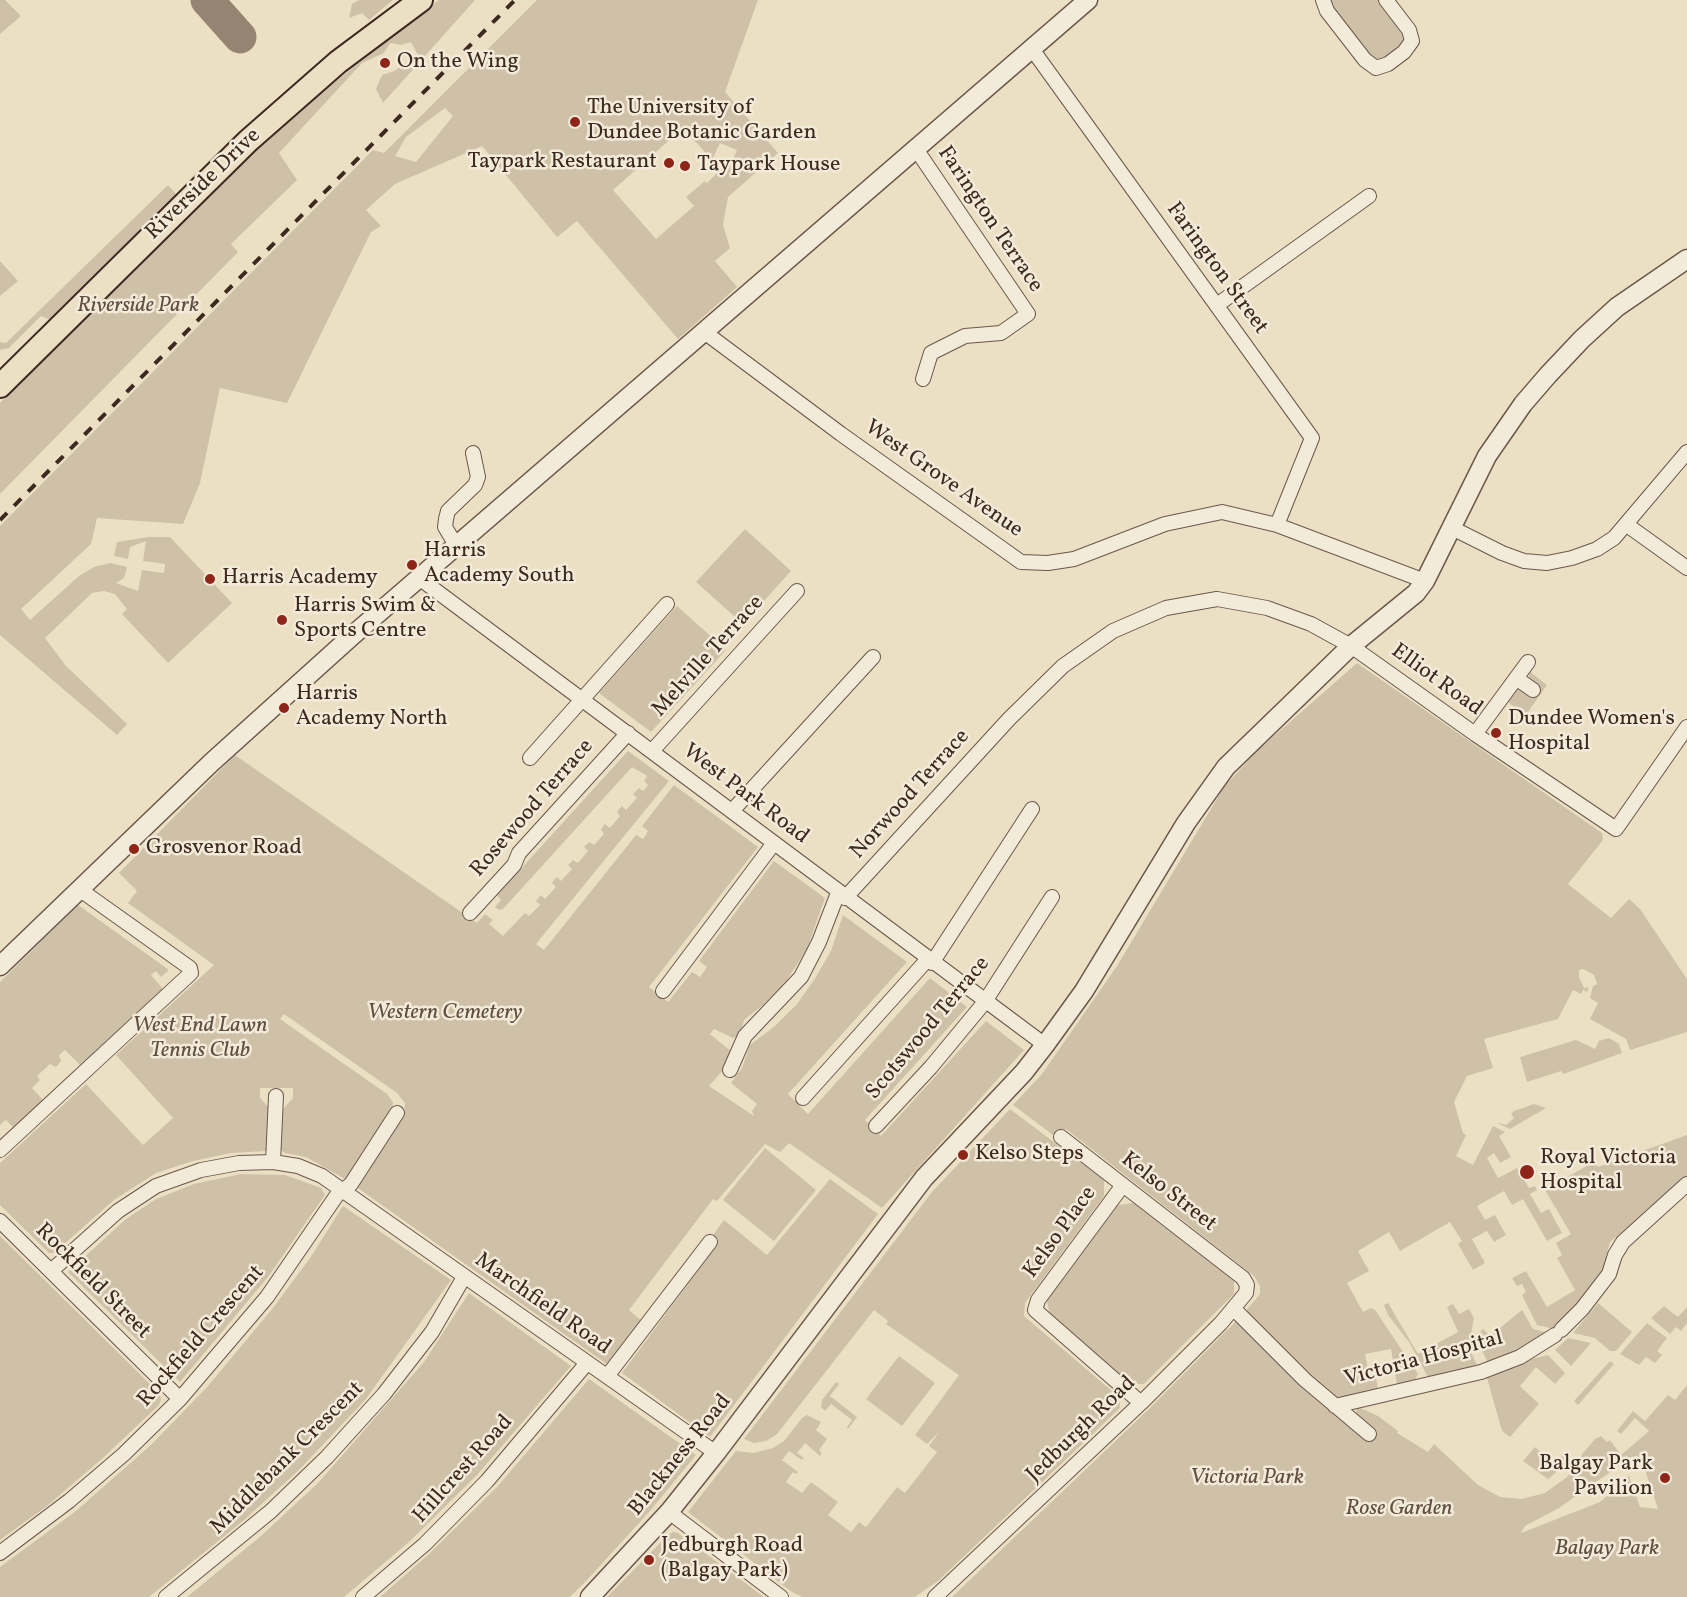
<!DOCTYPE html>
<style>
body{margin:0}
canvas{display:block;background:#ece0c4}
</style>
<canvas width="1687" height="1597"></canvas>
<script>
const context = document.querySelector('canvas').getContext('2d');
context.lineJoin = 'round';
function paint(path, color) {
  context.fillStyle = color;
  context.fill(path, 'evenodd');
}
function shape(rows) {
  const path = new Path2D();
  for (const r of rows) {
    path.moveTo(r[0], r[1]);
    for (let i = 2; i < r.length; i += 2) path.lineTo(r[i], r[i + 1]);
  }
  return path;
}
function strokePath(path, color, width, dash) {
  context.strokeStyle = color;
  context.lineWidth = width;
  context.lineCap = dash ? 'butt' : 'round';
  context.setLineDash(dash || []);
  context.stroke(path);
}
function drawText(font, color, halo, rows, align = 'center') {
  context.font = font + ' Vollkorn,serif';
  context.lineWidth = 5;
  context.setLineDash([]);
  context.textBaseline = 'middle';
  context.strokeStyle = halo;
  context.fillStyle = color;
  for (const [text, x, y, turn = 0] of rows) {
    context.save();
    context.translate(x, y);
    context.rotate((+turn || 0) * Math.PI / 180);
    context.textAlign = isNaN(turn) ? turn : align;
    if (halo) context.strokeText(text, 0, 0);
    context.fillText(text, 0, 0);
    context.restore();
  }
}
paint(shape([
 [0,0,5,0,21,16,0,34],
 [359,0,393,0,369,20,362,13,349,18,352,4],
 [439,0,475,0,383,103,376,89,382,75,394,71,418,55,411,42,401,45,390,43,384,53,362,63,279,153,297,180,231,244,238,252,0,494,0,403,263,139],
 [537,0,758,0,725,92,778,153,728,197,723,225,730,248,715,261,737,287,678,339,577,221,557,237,482,146,395,184,366,210,381,226,371,232,287,403,220,388,200,483,183,524,97,518,91,544,21,609,30,620,79,576,94,567,110,563,127,567,124,578,116,583,138,591,142,570,164,573,165,564,143,561,146,541,130,547,128,559,114,556,117,542,148,537,170,537,232,603,168,663,122,614,127,609,115,594,104,591,92,593,45,638,66,666,127,724,117,735,0,635,0,526,373,150,384,153],
 [445,108,453,116,416,162,395,156,406,137],
 [683,128,712,160,720,143,737,150,728,170,725,171,722,168,707,183,705,181,686,197,694,206,656,239,613,190],
 [1330,0,1380,0,1404,32,1405,40,1401,47,1386,60,1378,62,1368,58,1330,6],
 [168,185,176,194,184,191,51,320,41,316,9,348,0,350,0,342,6,343],
 [0,261,18,281,0,296],
 [745,529,791,571,743,624,696,582],
 [677,606,726,650,651,732,599,693],
 [1357,663,1602,833,1603,840,1568,884,1611,918,1629,899,1640,909,1687,979,1687,1032,1630,1050,1626,1039,1590,1019,1598,1003,1590,998,1593,986,1597,984,1594,975,1583,969,1579,970,1579,977,1584,988,1589,987,1587,992,1583,990,1581,994,1573,990,1558,1019,1484,1039,1493,1068,1467,1076,1454,1102,1463,1133,1466,1135,1456,1156,1473,1165,1493,1126,1505,1132,1499,1136,1511,1157,1500,1163,1494,1153,1487,1158,1498,1178,1517,1168,1529,1188,1535,1186,1537,1190,1530,1194,1541,1213,1549,1209,1562,1233,1547,1241,1523,1199,1512,1205,1504,1191,1477,1206,1485,1220,1495,1215,1506,1235,1494,1242,1487,1231,1472,1239,1485,1263,1473,1270,1458,1244,1462,1241,1450,1222,1400,1251,1389,1232,1358,1251,1369,1271,1347,1283,1363,1312,1371,1308,1375,1310,1418,1374,1414,1382,1397,1384,1391,1349,1365,1354,1368,1369,1374,1368,1378,1389,1335,1399,1353,1417,1358,1407,1378,1416,1398,1431,1397,1433,1428,1452,1434,1444,1478,1485,1500,1497,1521,1499,1545,1493,1567,1477,1583,1453,1595,1439,1601,1436,1607,1442,1610,1440,1621,1455,1649,1431,1635,1418,1621,1434,1617,1431,1633,1411,1645,1421,1668,1395,1675,1400,1687,1385,1687,1597,952,1597,1150,1408,1245,1312,1260,1294,1260,1286,1254,1276,1066,1129,1053,1135,1013,1105,1042,1074,1117,966,1224,787,1257,751],
 [1633,1456,1644,1467,1658,1509,1640,1507,1629,1476,1600,1502,1521,1533,1525,1526,1559,1508],
 [1529,671,1547,685,1526,715,1506,701,1514,690,1529,680],
 [628,751,669,781,536,944,544,950,636,835,643,839,648,831,642,826,674,785,758,847,649,987,668,1002,692,972,700,977,707,967,699,961,774,861,825,898,807,949,787,980,764,1004,744,1020,740,1035,733,1038,714,1029,710,1034,732,1052,732,1060,709,1086,754,1116,752,1111,757,1104,731,1083,742,1068,750,1045,775,1026,797,1004,814,980,831,951,843,915,907,962,788,1094,808,1114,930,978,967,1007,865,1120,881,1136,986,1021,1024,1050,882,1208,789,1143,780,1152,765,1144,717,1201,713,1199,629,1310,641,1320,608,1365,355,1186,404,1113,405,1103,397,1093,284,1014,280,1019,387,1094,393,1102,392,1111,347,1180,306,1157,285,1153,281,1150,283,1109,293,1098,293,1088,260,1088,260,1098,270,1109,268,1148,266,1151,231,1153,193,1161,156,1173,114,1200,54,1253,49,1253,0,1205,0,1163,86,1084,143,1145,173,1118,116,1055,214,965,128,903,137,891,119,873,235,755,477,923,485,914,493,920,489,924,503,936,525,913,529,916,540,905,536,901,541,895,545,899,556,887,552,883,554,880,557,877,561,881,572,869,568,865,573,860,578,863,588,851,584,847,589,842,594,845,604,834,601,829,605,824,610,828,620,816,617,812,622,806,626,810,637,798,633,794,639,788,643,791,648,785,644,781,647,776,632,767,503,909,499,910,495,907,501,900,497,895],
 [78,905,169,970,161,977,156,971,151,975,163,989,80,1065,65,1050,59,1055,61,1061,56,1067,50,1064,37,1076,40,1080,32,1088,43,1100,13,1127,6,1120,0,1125,0,982],
 [1609,1038,1619,1044,1622,1053,1563,1074,1561,1071,1527,1082,1520,1057,1576,1040,1595,1049,1599,1041],
 [1534,1104,1546,1108,1510,1129,1495,1122,1506,1125,1514,1118,1511,1114,1514,1111],
 [1010,1109,1104,1180,1104,1196,1025,1303,1024,1316,1119,1397,1120,1408,938,1581,915,1597,802,1597,792,1592,688,1512,736,1451,753,1453,773,1448,784,1441,802,1418,807,1415,821,1422,816,1430,827,1439,819,1450,822,1453,820,1456,805,1443,797,1453,804,1458,802,1460,789,1451,782,1460,798,1472,796,1474,793,1472,786,1482,802,1493,811,1482,838,1502,828,1515,851,1532,859,1522,866,1527,897,1487,905,1493,937,1452,929,1446,939,1432,927,1444,915,1435,959,1375,886,1324,888,1321,874,1310,777,1434,766,1441,754,1443,744,1439,932,1192],
 [1687,1135,1687,1178,1610,1242,1606,1256,1607,1271,1555,1329,1537,1325,1522,1295,1526,1292,1522,1284,1517,1286,1512,1278,1526,1271,1547,1307,1575,1290,1557,1258,1562,1255,1556,1243,1571,1234,1545,1190,1595,1161,1598,1167],
 [765,1148,816,1190,774,1241,723,1200],
 [241,1174,285,1175,321,1188,325,1195,268,1277,180,1382,68,1272,126,1219,156,1199,194,1184],
 [830,1179,878,1214,710,1437,622,1373,717,1245,710,1239,724,1220,767,1255],
 [1133,1203,1234,1281,1234,1294,1144,1384,1131,1384,1050,1315,1047,1301,1118,1205],
 [343,1206,451,1280,366,1399,300,1469,243,1521,149,1597,0,1597,0,1567,76,1511,152,1444,208,1386,273,1308,310,1258],
 [0,1236,160,1394,161,1400,159,1405,104,1457,47,1506,0,1540],
 [469,1293,571,1366,477,1475,409,1542,344,1597,187,1597,261,1536,318,1483,424,1362],
 [1388,1303,1418,1354,1458,1332,1447,1307,1453,1304,1459,1314,1469,1309,1474,1318,1469,1344,1455,1349,1457,1356,1471,1352,1477,1365,1474,1370,1429,1379,1409,1342,1388,1315,1384,1305],
 [1598,1303,1632,1332,1616,1351,1610,1351,1595,1338,1573,1333],
 [1664,1306,1678,1317,1687,1307,1687,1323,1681,1331,1676,1327,1670,1334,1651,1318],
 [1522,1310,1533,1329,1549,1333,1507,1358,1491,1363,1487,1361,1479,1344,1481,1331,1483,1329,1490,1336],
 [1647,1323,1667,1338,1657,1351,1662,1355,1655,1363,1646,1357,1639,1365,1620,1354],
 [1568,1338,1591,1343,1571,1366,1555,1350],
 [1548,1355,1565,1373,1555,1384,1536,1367,1520,1386,1539,1404,1510,1437,1502,1431,1487,1378,1531,1359],
 [899,1356,935,1383,902,1426,866,1399],
 [1610,1361,1614,1364,1578,1405,1574,1401],
 [589,1379,696,1455,650,1511,588,1579,570,1597,380,1597,429,1554,498,1486],
 [836,1382,839,1384,830,1396,857,1417,848,1429,847,1427,852,1420,831,1404,825,1411,821,1407,822,1400],
 [1535,1447,1555,1465,1563,1455,1567,1459,1558,1471,1548,1479,1523,1461],
 [673,1532,678,1533,764,1597,607,1597,669,1534]
]), '#cec1a8');
strokePath(shape([
 [207,0,240,37]
]), '#958472', 33);
const minor = shape([
 [1323,0,1327,11,1365,60,1376,68,1388,64,1404,52,1412,41,1409,30,1386,0],
 [1032,49,1312,438,1277,525],
 [916,149,1028,314,1001,333,965,336,931,353,923,379],
 [1217,305,1369,196],
 [703,331,841,434,1021,562,1048,563,1074,559,1165,524,1222,512,1277,525,1425,581],
 [1627,525,1687,568],
 [1450,527,1502,553,1524,561,1547,563,1572,558,1597,549,1614,538,1687,452],
 [457,547,445,527,446,519,448,511,475,485,478,477,473,453],
 [419,578,1045,1045],
 [1516,678,1533,690],
 [1475,734,1528,662],
 [652,751,797,591],
 [530,758,667,604],
 [732,811,873,657],
 [845,898,1009,719,1063,666,1113,631,1166,608,1217,599,1267,608,1311,624,1351,646,1475,734,1616,829,1687,727],
 [470,913,514,865,519,853,628,733],
 [932,963,1032,809],
 [663,991,774,843],
 [730,1070,745,1036,801,977,819,942,838,893],
 [803,1098,927,960],
 [876,1126,931,1067,984,1003,1052,897],
 [0,1150,191,973,190,968,79,889],
 [273,1162,276,1096],
 [1123,1185,1038,1300,1035,1310,1141,1403],
 [0,1221,180,1399],
 [51,1271,118,1211,156,1186,201,1170,239,1163,273,1162,298,1166,322,1176,716,1453],
 [1234,1309,1305,1380,1369,1434],
 [1561,1330,1582,1309,1609,1274,1615,1255,1623,1242,1687,1184],
 [608,1375,710,1242],
 [1335,1406,1481,1372,1520,1357,1555,1335],
 [669,1512,781,1597],
 [0,1553,69,1501,124,1454,180,1399,267,1297,337,1195,351,1184,397,1113],
 [166,1597,271,1511,327,1457,384,1394,432,1332,464,1277],
 [363,1597,425,1544,487,1481,587,1363],
 [935,1597,1141,1403,1221,1323,1246,1293,1247,1285,1243,1278,1061,1137]
]);
const tertiary = shape([
 [0,966,212,762,353,635,1088,0],
 [590,1597,669,1512,716,1453,924,1178,1024,1072,1045,1045,1084,991,1186,823,1226,767,1351,646,1416,593,1425,581,1487,456,1523,404,1548,375,1582,339,1617,307,1687,259]
]);
const primary = shape([
 [0,386,248,141,338,62,421,0]
]);
strokePath(minor, '#6a574a', 16);
strokePath(tertiary, '#6a574a', 21);
strokePath(primary, '#3e2921', 26);
strokePath(minor, '#f3ebd9', 14);
strokePath(tertiary, '#f3ebd9', 18);
strokePath(primary, '#ece0c4', 22);
strokePath(shape([
 [0,520,515,0]
]), '#3e2921', 4, [10, 10]);
for (const [x, y, r, color] of [
 [385,63,6,"#8f2418"],
 [575,122,6,"#8f2418"],
 [669,163,6,"#8f2418"],
 [685,166,6,"#8f2418"],
 [412,565,6,"#8f2418"],
 [210,579,6,"#8f2418"],
 [282,620,6,"#8f2418"],
 [284,708,6,"#8f2418"],
 [1496,733,6,"#8f2418"],
 [134,849,6,"#8f2418"],
 [963,1155,6,"#8f2418"],
 [1527,1172,8,"#8f2418"],
 [1665,1478,6,"#8f2418"],
 [649,1560,6,"#8f2418"]
]) {
  const dot = new Path2D();
  dot.arc(x, y, r, 0, 2 * Math.PI);
  context.fillStyle = color;
  context.fill(dot);
  strokePath(dot, '#f3ebd9', 2);
}
drawText('22px', '#3e2921', '#f3ebd9', [
 ["On the Wing",397,63],
 ["The University of",587,109],
 ["Dundee Botanic Garden",587,134],
 ["Taypark Restaurant",657,163,"right"],
 ["Taypark House",697,166],
 ["Harris",424,552],
 ["Academy South",424,577],
 ["Harris Academy",222,579],
 ["Harris Swim &",294,607],
 ["Sports Centre",294,632],
 ["Harris",296,695],
 ["Academy North",296,720],
 ["Dundee Women's",1508,720],
 ["Hospital",1508,745],
 ["Grosvenor Road",146,849],
 ["Kelso Steps",975,1155],
 ["Royal Victoria",1540,1159],
 ["Hospital",1540,1184],
 ["Balgay Park",1653,1465,"right"],
 ["Pavilion",1653,1490,"right"],
 ["Jedburgh Road",661,1547],
 ["(Balgay Park)",661,1572]
], 'left');
drawText('22px', '#3e2921', '#f3ebd9', [
 ["Riverside Drive",204,185,-44],
 ["Farington Terrace",989,220,56],
 ["Farington Street",1216,269,54],
 ["West Grove Avenue",943,480,35],
 ["Melville Terrace",709,657,-48],
 ["Elliot Road",1436,681,36],
 ["West Park Road",745,795,37],
 ["Norwood Terrace",911,795,-48],
 ["Rosewood Terrace",533,809,-49],
 ["Scotswood Terrace",929,1029,-50],
 ["Kelso Street",1168,1193,38],
 ["Kelso Place",1061,1233,-54],
 ["Rockfield Street",92,1282,45],
 ["Marchfield Road",542,1305,35],
 ["Rockfield Crescent",202,1337,-49],
 ["Victoria Hospital",1424,1360,-15],
 ["Jedburgh Road",1082,1430,-44],
 ["Blackness Road",681,1456,-51],
 ["Middlebank Crescent",288,1459,-45],
 ["Hillcrest Road",464,1470,-48]
]);
drawText('italic 22px', '#624f43', '#f3ebd9', [
 ["Riverside Park",138,307],
 ["Western Cemetery",445,1014],
 ["West End Lawn",200,1027],
 ["Tennis Club",200,1052],
 ["Victoria Park",1247,1479],
 ["Rose Garden",1399,1510],
 ["Balgay Park",1607,1550]
]);
</script>
